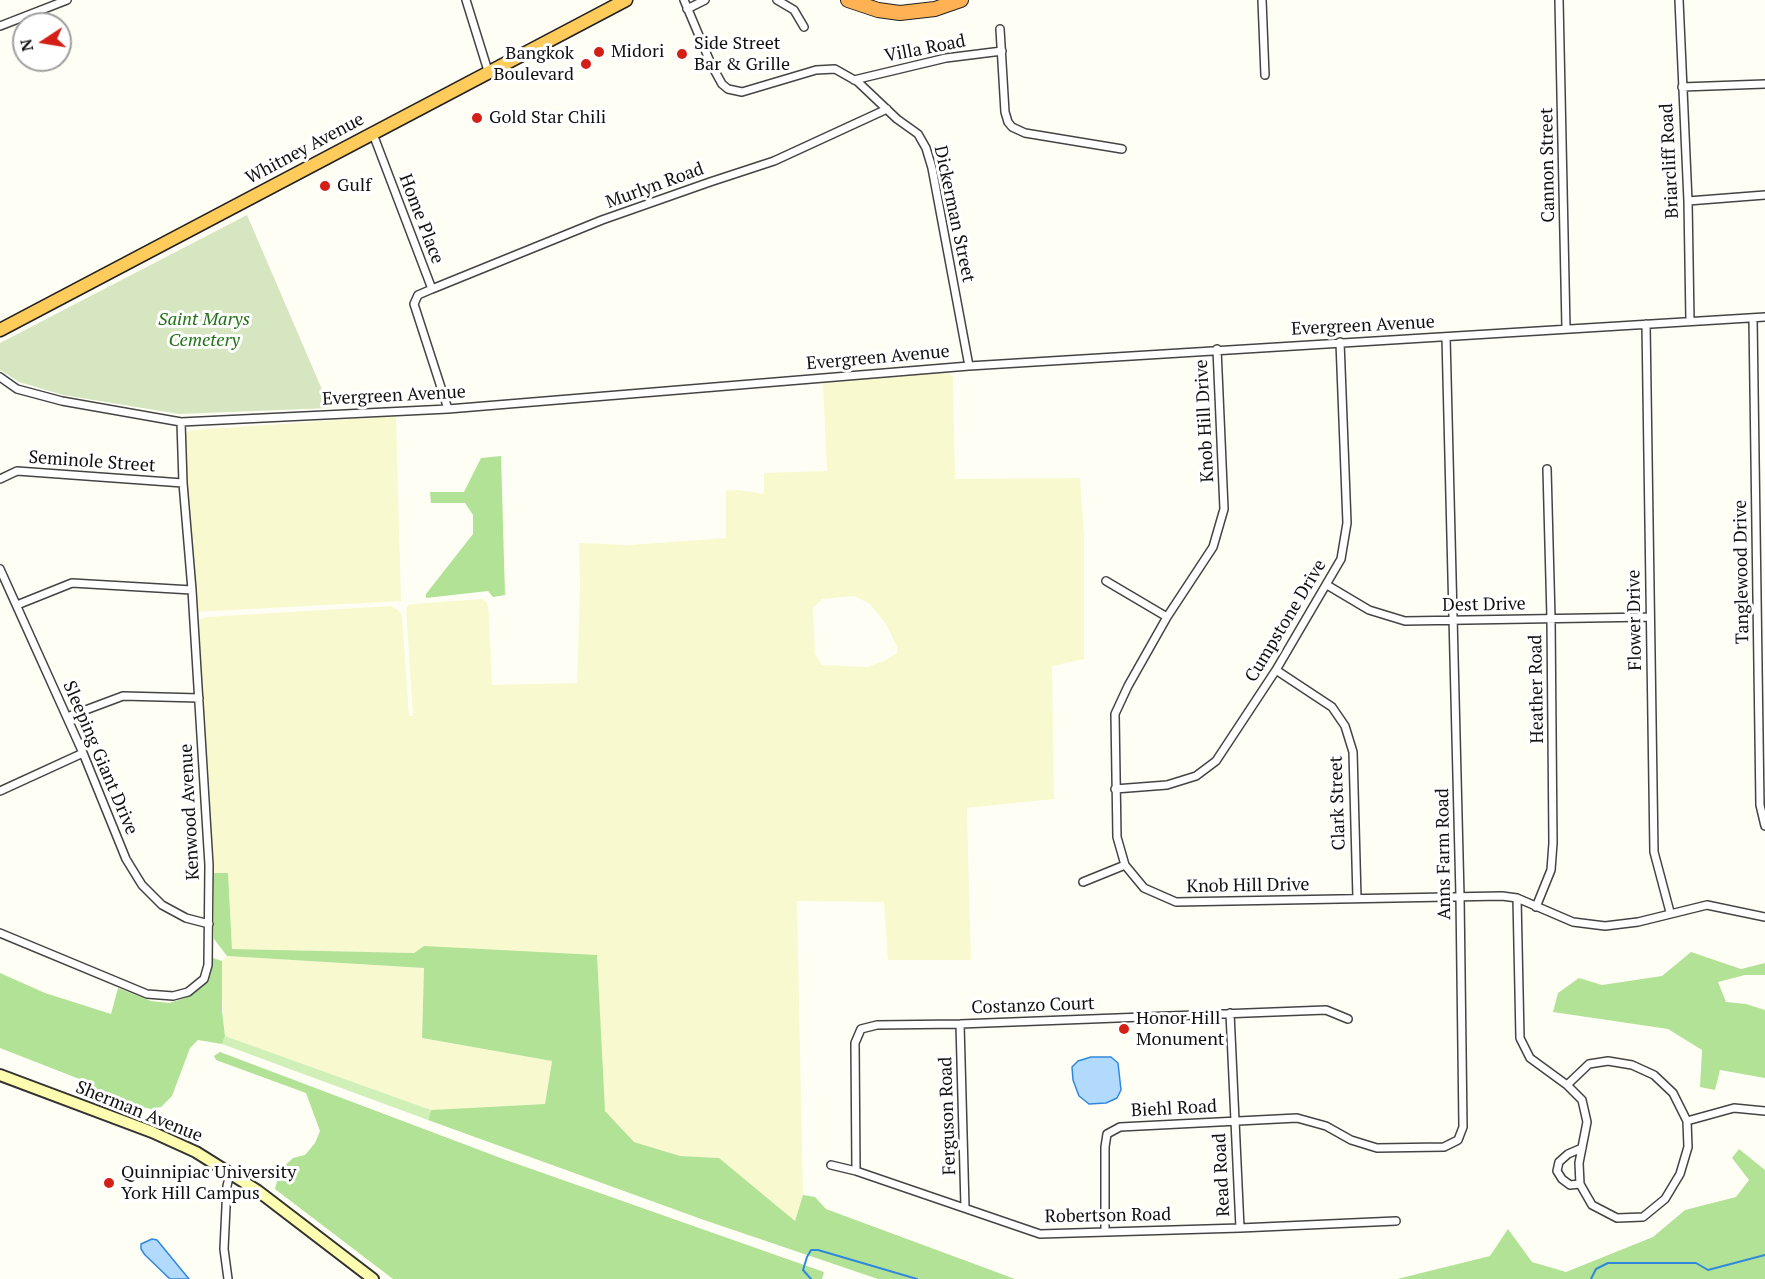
<!DOCTYPE html>
<style>
body{margin:0}
#map{position:relative;width:1765px;height:1279px;overflow:hidden;background:#fffef5;font-family:"PT Serif",serif}
canvas{display:block}
.north{position:absolute;left:12px;top:12px;width:60px;height:60px;box-sizing:border-box;background:#fff;border:2px solid #a0a0a0;border-radius:50%;rotate:258deg;font-size:16px;font-weight:700;line-height:24px;text-align:center;color:#111}
.north::after{content:'';display:block;margin:auto;width:21px;height:27px;background:#d31f16;clip-path:polygon(50% 0,100% 100%,50% 72%,0 100%)}
</style>
<div id="map">
<canvas width="1765" height="1279"></canvas>
<div class="north">N</div>
</div>
<script>
const context = document.querySelector('canvas').getContext('2d');
context.lineJoin = 'round';
function paint(path, color) {
  context.fillStyle = color;
  context.fill(path, 'evenodd');
}
function shape(rows) {
  const path = new Path2D();
  for (const r of rows) {
    path.moveTo(r[0], r[1]);
    for (let i = 2; i < r.length; i += 2) path.lineTo(r[i], r[i + 1]);
  }
  return path;
}
function strokePath(path, color, width, dash) {
  context.strokeStyle = color;
  context.lineWidth = width;
  context.lineCap = dash ? 'butt' : 'round';
  context.setLineDash(dash || []);
  context.stroke(path);
}
function drawText(font, color, halo, rows, align = 'center') {
  context.font = font + ' "PT Serif",serif';
  context.lineWidth = 6;
  context.setLineDash([]);
  context.textBaseline = 'middle';
  context.strokeStyle = halo;
  context.fillStyle = color;
  for (const [text, x, y, turn = 0] of rows) {
    context.save();
    context.translate(x, y);
    context.rotate((+turn || 0) * Math.PI / 180);
    context.textAlign = isNaN(turn) ? turn : align;
    if (halo) context.strokeText(text, 0, 0);
    context.fillText(text, 0, 0);
    context.restore();
  }
}
paint(shape([
 [947,372,953,377,955,479,1080,478,1084,536,1084,659,1052,666,1054,799,967,808,971,960,888,960,884,902,797,901,803,1195,795,1221,719,1158,680,1156,634,1142,605,1111,602,1070,424,946,414,953,232,949,228,873,214,873,196,620,207,617,391,606,398,610,402,615,409,716,413,716,406,609,408,605,413,604,482,599,487,603,489,613,492,685,577,683,580,587,579,543,629,545,726,538,726,491,738,490,764,494,764,473,827,471,823,383],
 [854,596,870,604,886,624,897,647,897,653,884,661,867,667,822,665,815,654,813,608,822,599],
 [396,416,401,601,195,612,184,441,187,432,193,430],
 [227,956,424,968,422,1038,552,1061,545,1104,431,1110,225,1036,221,982,222,961]
]), '#f9f9d0');
paint(shape([
 [225,1036,431,1110,428,1120,222,1044]
]), '#d0f0b8');
paint(shape([
 [501,456,505,595,493,597,488,591,426,598,426,594,473,534,473,515,465,503,431,503,430,492,464,492,481,458],
 [214,873,228,873,232,949,414,953,424,946,597,955,605,1111,634,1142,680,1156,719,1158,795,1221,803,1195,815,1197,826,1209,1015,1279,878,1279,704,1220,428,1120,431,1110,545,1104,552,1061,422,1038,424,968,227,956,214,939],
 [1691,952,1741,969,1765,963,1765,975,1745,975,1718,982,1726,1002,1746,1004,1765,1010,1765,1078,1720,1070,1715,1090,1700,1087,1702,1050,1668,1029,1553,1012,1558,993,1579,978,1602,985,1662,976],
 [213,958,222,961,222,1011,225,1036,222,1044,198,1040,190,1048,172,1096,161,1107,151,1109,129,1104,106,1095,82,1080,0,1048,0,973,45,993,111,1014,118,988,151,1001,169,1003,185,998,200,986,209,972],
 [220,1052,506,1160,824,1272,822,1279,393,1279,275,1189,280,1170,293,1158,305,1155,315,1143,320,1131,306,1093,216,1060,214,1056],
 [1739,1149,1765,1170,1765,1279,1397,1279,1490,1256,1508,1229,1532,1262,1566,1272,1653,1237,1685,1210,1736,1197,1749,1180,1732,1158]
]), '#b1e295');
paint(shape([
 [247,215,330,408,179,414,63,395,19,382,0,370,0,343]
]), '#d6e6c1');
const water = shape([
 [1091,1057,1111,1057,1118,1063,1121,1090,1117,1098,1106,1103,1089,1104,1079,1096,1073,1080,1072,1067,1078,1061,1091,1057],
 [152,1239,157,1240,189,1279,170,1279,145,1255,141,1249,141,1244,152,1239]
]);
paint(water, '#b2dafd');
strokePath(water, '#3088dd', 1.5);
strokePath(shape([
 [811,1279,803,1270,807,1257,811,1250,818,1250,917,1279],
 [1591,1279,1596,1269,1608,1263,1696,1263,1708,1270,1765,1255]
]), '#3088dd', 2);
const minor = shape([
 [466,0,489,74],
 [684,0,711,64,722,84,728,89,742,92,816,70,835,69,858,82,897,119,918,134,926,148,932,168,969,366],
 [777,0,794,10,804,27],
 [1262,0,1265,75],
 [1559,0,1566,328],
 [1679,0,1688,201,1690,321],
 [687,9,705,0],
 [0,26,67,0],
 [1000,29,1005,112,1008,122,1012,127,1025,133,1122,149],
 [854,80,946,58,1002,51],
 [1682,87,1765,84],
 [373,134,432,289,418,295,414,304,448,409],
 [1688,201,1765,195],
 [432,289,602,220,710,182,774,161,887,109],
 [1753,318,1760,805,1765,826],
 [1646,324,1654,852,1670,912],
 [1217,349,1224,509,1213,547,1167,617,1128,686,1115,714,1117,837,1125,865,1144,888,1176,902,1502,896,1517,898,1573,922,1605,926,1638,922,1707,905,1765,917],
 [0,377,17,389,62,401,181,422,448,409,969,366,1765,317],
 [0,479,17,471,183,483],
 [0,569,83,753,126,859,142,885,162,905,186,918,209,924],
 [1106,581,1167,617],
 [1327,585,1369,610,1405,621,1650,617],
 [17,605,72,583,192,590],
 [1276,670,1332,707,1345,726,1353,752,1357,898],
 [67,717,123,696,199,698],
 [1115,789,1167,785,1196,776,1216,761,1276,670,1341,559,1347,523,1340,342],
 [0,791,83,753],
 [1083,882,1125,865],
 [1517,898,1520,1038,1530,1058,1567,1085,1582,1100,1587,1122,1579,1163,1580,1184,1592,1205,1617,1218,1643,1217,1665,1199,1680,1174,1688,1147,1687,1121,1673,1093,1654,1075,1632,1065,1608,1061,1589,1064,1567,1085],
 [1536,907,1551,870,1553,843,1551,618,1547,469],
 [0,933,147,994,173,996,188,992,204,979,208,965,209,865,192,590,183,483,181,422],
 [1230,1013,1240,1228],
 [960,1024,965,1207],
 [1687,1121,1734,1108,1765,1111],
 [831,1165,856,1171,1040,1234,1240,1228,1396,1221],
 [856,1171,855,1043,861,1029,877,1025,960,1024,1326,1010,1348,1019],
 [1580,1184,1570,1185,1562,1179,1557,1171,1559,1162,1568,1154,1582,1148],
 [1105,1232,1105,1147,1107,1134,1120,1127,1297,1118,1326,1126,1351,1140,1377,1148,1444,1147,1458,1140,1463,1127,1460,896,1446,337],
 [228,1279,224,1249,227,1186,230,1173]
]);
const secondary = shape([
 [0,1075,152,1132,196,1152,258,1191,373,1279]
]);
const trunk = shape([
 [0,330,626,0]
]);
const motorway = shape([
 [848,0,878,10,900,13,935,9,961,0]
]);
strokePath(minor, '#444', 10);
strokePath(secondary, '#333', 14);
strokePath(trunk, '#222', 15);
strokePath(motorway, '#222', 16);
strokePath(minor, '#fff', 7);
strokePath(secondary, '#fffeb0', 10);
strokePath(trunk, '#ffcc5c', 12);
strokePath(motorway, '#ffb153', 14);
for (const [x, y, r, color] of [
 [599,52,6,"#d31f16"],
 [682,54,6,"#d31f16"],
 [586,64,6,"#d31f16"],
 [477,118,6,"#d31f16"],
 [325,186,6,"#d31f16"],
 [1124,1029,6,"#d31f16"],
 [109,1183,6,"#d31f16"]
]) {
  const dot = new Path2D();
  dot.arc(x, y, r, 0, 2 * Math.PI);
  context.fillStyle = color;
  context.fill(dot);
  strokePath(dot, '#fff', 2);
}
drawText('18px', '#111', '#fff', [
 ["Side Street",694,44],
 ["Bar & Grille",694,65],
 ["Midori",611,52],
 ["Bangkok",574,54,"right"],
 ["Boulevard",574,75,"right"],
 ["Gold Star Chili",489,118],
 ["Gulf",337,186],
 ["Honor Hill",1136,1019],
 ["Monument",1136,1040],
 ["Quinnipiac University",121,1173],
 ["York Hill Campus",121,1194]
], 'left');
drawText('18px', '#111', '#fff', [
 ["Villa Road",925,49,-11],
 ["Whitney Avenue",305,149,-28],
 ["Briarcliff Road",1670,161,-93],
 ["Cannon Street",1548,165,-91],
 ["Murlyn Road",655,186,-20],
 ["Dickerman Street",954,214,78],
 ["Home Place",421,219,69],
 ["Evergreen Avenue",1363,326,-3],
 ["Evergreen Avenue",878,358,-5],
 ["Evergreen Avenue",394,396,-3],
 ["Knob Hill Drive",1205,421,-93],
 ["Seminole Street",92,462,4],
 ["Tanglewood Drive",1742,572,-91],
 ["Dest Drive",1484,605,-1],
 ["Flower Drive",1635,620,-91],
 ["Cumpstone Drive",1286,621,-59],
 ["Heather Road",1537,689,-91],
 ["Sleeping Giant Drive",100,758,67],
 ["Clark Street",1338,803,-92],
 ["Kenwood Avenue",190,812,-93],
 ["Anns Farm Road",1444,854,-91],
 ["Knob Hill Drive",1248,886,-1],
 ["Costanzo Court",1033,1006,-2],
 ["Biehl Road",1174,1109,-3],
 ["Sherman Avenue",139,1112,22],
 ["Ferguson Road",948,1116,-92],
 ["Read Road",1222,1175,-93],
 ["Robertson Road",1108,1216,-1]
]);
drawText('italic 18px', '#227217', '#fff', [
 ["Saint Marys",204,320],
 ["Cemetery",204,341]
]);
</script>
